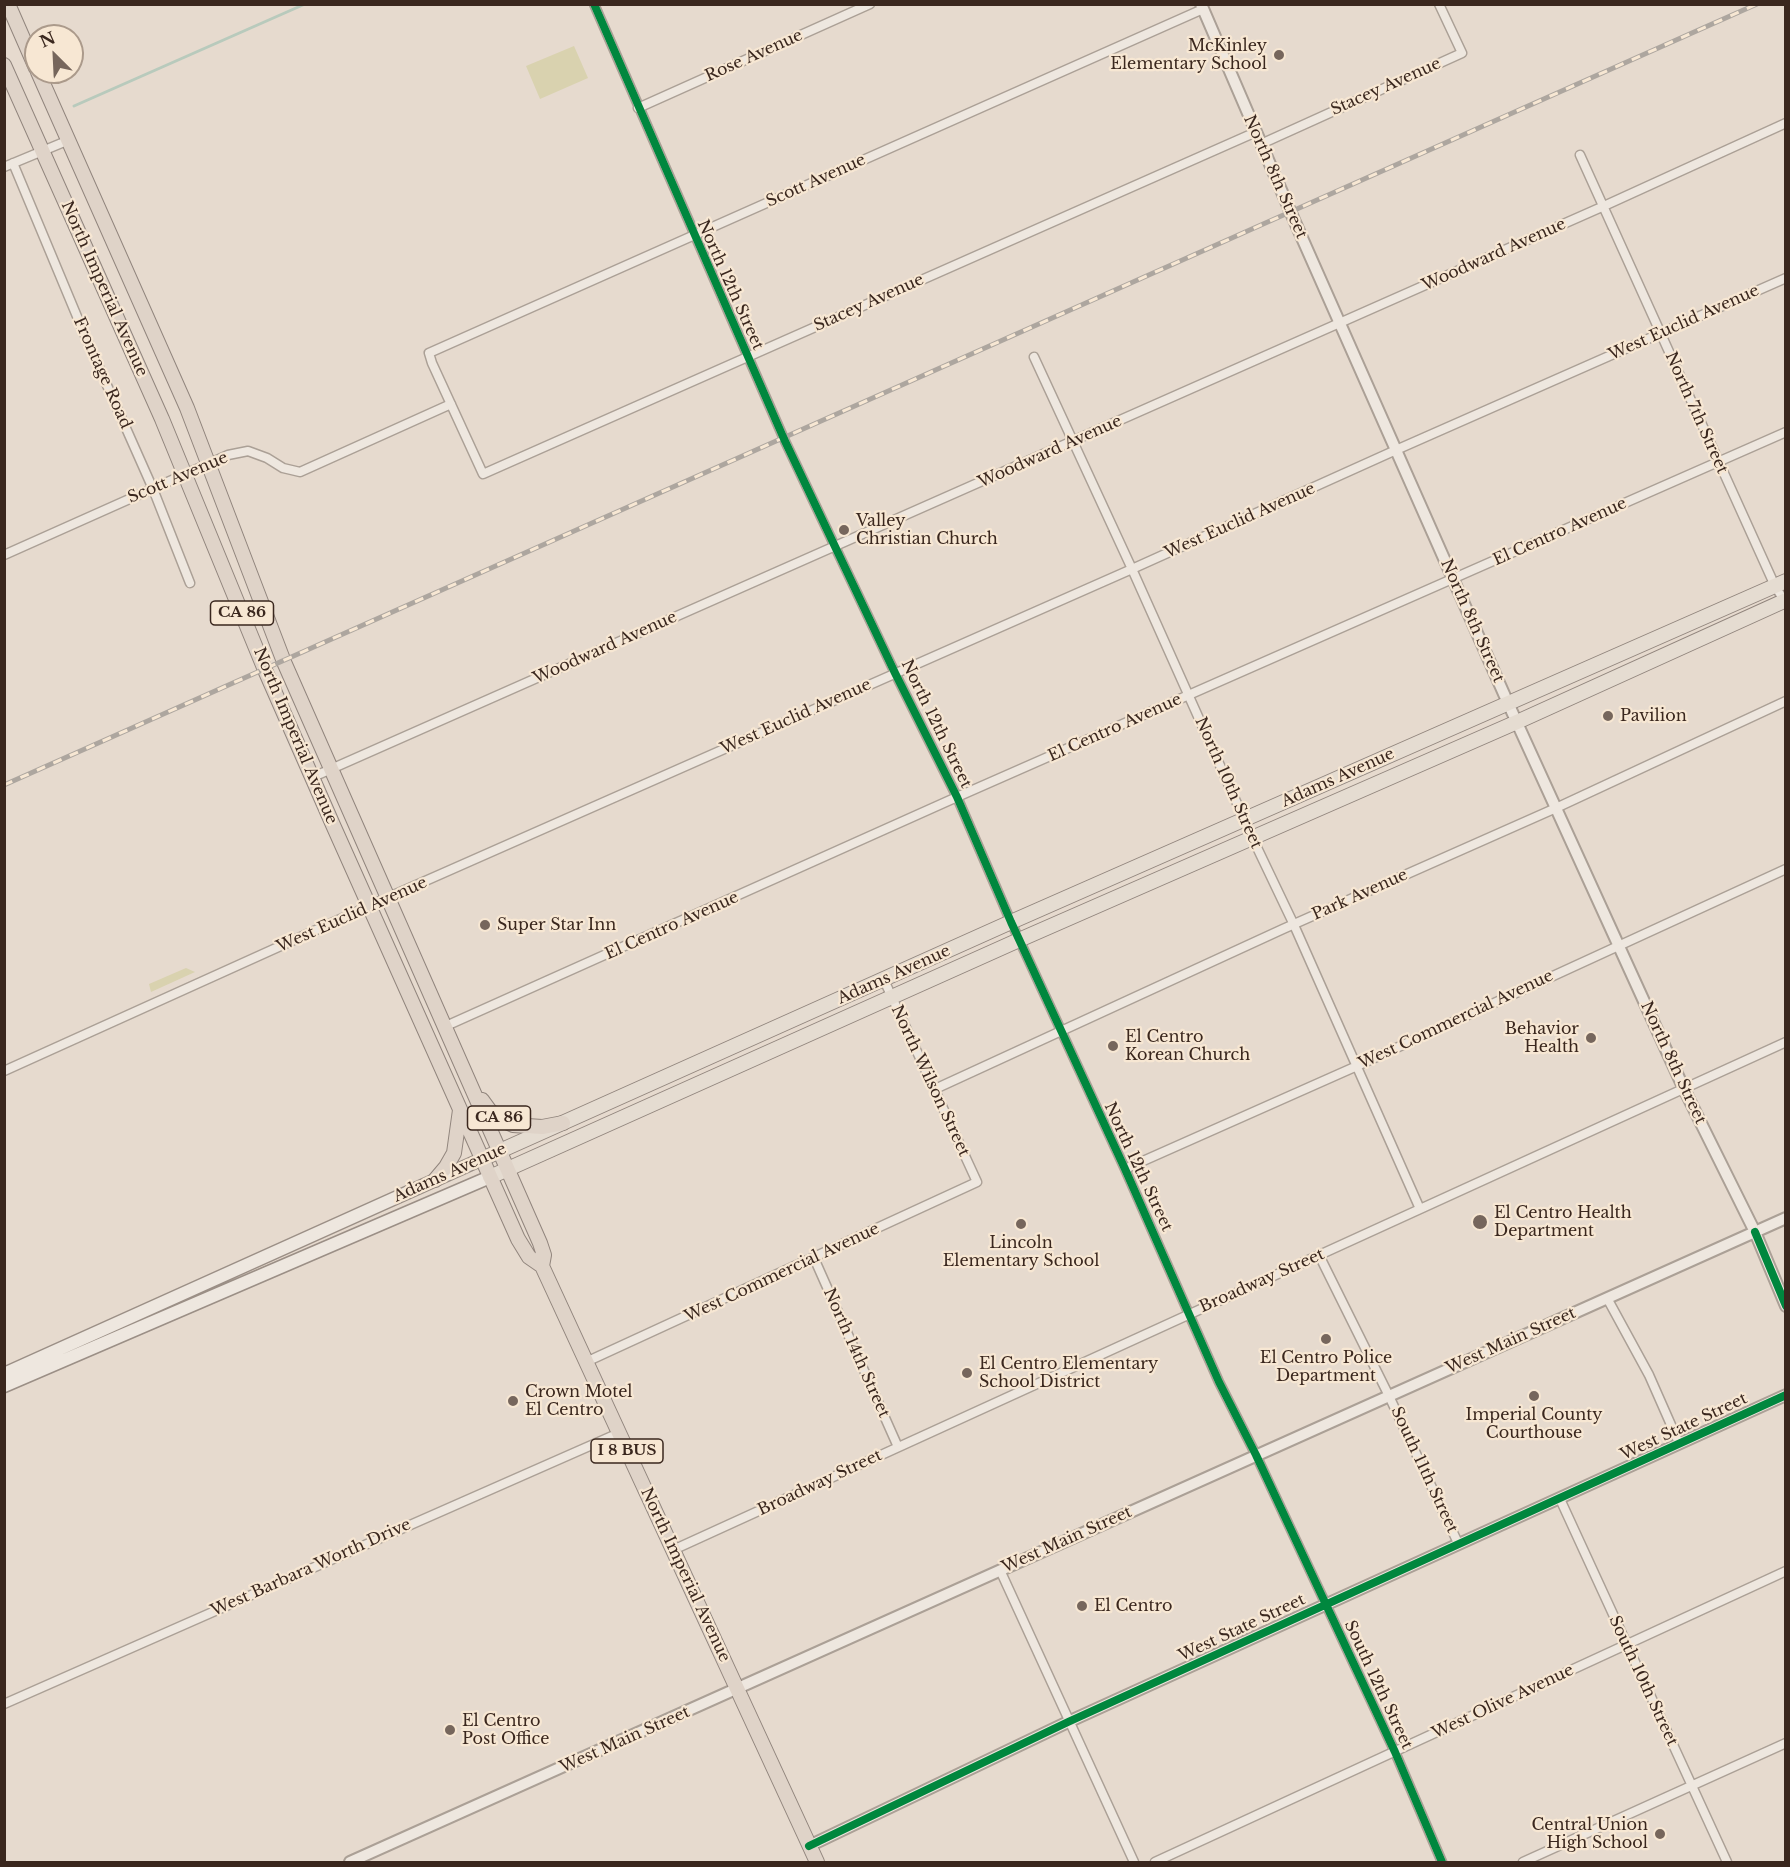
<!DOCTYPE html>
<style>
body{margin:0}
#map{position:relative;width:1790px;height:1867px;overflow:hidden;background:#e6dace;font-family:"Libre Baskerville",serif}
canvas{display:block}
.frame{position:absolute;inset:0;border:6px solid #3a271e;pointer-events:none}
.north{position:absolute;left:24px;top:24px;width:60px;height:60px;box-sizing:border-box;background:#f7e7d3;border:2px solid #ab9a8b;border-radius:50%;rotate:336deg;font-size:16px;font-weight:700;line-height:24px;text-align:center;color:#3a271e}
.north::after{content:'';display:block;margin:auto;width:21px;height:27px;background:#76665c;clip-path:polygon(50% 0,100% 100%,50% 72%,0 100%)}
</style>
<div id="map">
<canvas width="1790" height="1867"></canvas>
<div class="frame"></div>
<div class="north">N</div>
</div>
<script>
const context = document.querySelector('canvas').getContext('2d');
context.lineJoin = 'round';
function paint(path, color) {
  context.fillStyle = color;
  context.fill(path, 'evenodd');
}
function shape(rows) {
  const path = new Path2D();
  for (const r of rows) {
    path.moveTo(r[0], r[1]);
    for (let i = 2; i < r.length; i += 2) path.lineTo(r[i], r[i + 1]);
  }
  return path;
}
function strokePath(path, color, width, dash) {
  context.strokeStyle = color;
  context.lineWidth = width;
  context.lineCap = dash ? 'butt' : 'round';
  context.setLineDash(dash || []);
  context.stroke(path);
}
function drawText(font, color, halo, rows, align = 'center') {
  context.font = font + ' "Libre Baskerville",serif';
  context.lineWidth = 4.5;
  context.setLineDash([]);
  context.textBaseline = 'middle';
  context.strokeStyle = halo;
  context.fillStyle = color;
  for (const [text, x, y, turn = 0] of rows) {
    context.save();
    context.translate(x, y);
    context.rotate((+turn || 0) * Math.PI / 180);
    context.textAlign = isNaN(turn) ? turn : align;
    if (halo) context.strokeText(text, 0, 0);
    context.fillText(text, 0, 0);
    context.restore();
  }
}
paint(shape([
 [574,46,588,78,540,99,526,66],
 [186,968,195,972,151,992,149,984]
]), '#d9d2af');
strokePath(shape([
 [74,106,305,4]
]), '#b8cabc', 3);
const minor = shape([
 [594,4,784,439,895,673,957,797,1011,922,1125,1169,1219,1382,1256,1455,1395,1752,1442,1862],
 [1203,9,429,353,432,363,483,474,1256,132],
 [638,108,870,4],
 [1261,144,1462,53,1439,4],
 [1580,155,1775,586,1785,602],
 [13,163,86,338,153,489,190,583],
 [4,167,69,140],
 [1034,357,1132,569,1252,837,1294,925,1420,1209],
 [4,555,228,455,248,451,267,458,283,468,300,472,451,404],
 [313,777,1604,206,1786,123],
 [446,1026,957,797,1786,432],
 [4,1071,389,897,1132,569,1396,450,1786,278],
 [935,1089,1283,929,1556,808,1786,701],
 [1125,1169,1357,1066,1786,869],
 [1319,1255,1389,1396,1458,1543],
 [814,1258,898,1447],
 [1607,1298,1649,1375,1679,1443],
 [586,1362,977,1182,884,980],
 [1560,1499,1727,1862],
 [673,1550,1786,1042],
 [1000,1570,1134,1862],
 [4,1704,619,1433],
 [1155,1862,1786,1571],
 [1523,1862,1786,1743]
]);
const tertiary = shape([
 [1201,4,1291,213,1508,703,1684,1089,1755,1232,1786,1306],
 [809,1846,1068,1722,1786,1395],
 [350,1862,1786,1218]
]);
const secondary = shape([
 [4,1374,482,1159],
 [4,1386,490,1177]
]);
const primary = shape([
 [482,1159,1011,922,1786,581],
 [490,1177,1019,940,1517,722,1786,600]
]);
const trunk = shape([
 [8,4,36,68],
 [4,65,162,419,265,670,333,825,518,1239,529,1257,542,1266,817,1862],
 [38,72,187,408,284,662,540,1243,544,1255,542,1266],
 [482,1100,490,1111,502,1120,513,1125,542,1127,563,1123],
 [435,1180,446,1167,454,1153,460,1110]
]);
strokePath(minor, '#aba096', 11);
strokePath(tertiary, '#aba096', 14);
strokePath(secondary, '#9b8f86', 15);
strokePath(primary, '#91857d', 16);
strokePath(trunk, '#91857d', 16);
strokePath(minor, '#eee7df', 8);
strokePath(tertiary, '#eee7df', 10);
strokePath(secondary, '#eee7df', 12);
strokePath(primary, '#e5dcd1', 14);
strokePath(trunk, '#dfd3c8', 14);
const rail = shape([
 [4,785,1757,4]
]);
strokePath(rail, '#ada69f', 5);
strokePath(rail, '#f7e7d3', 3, [9]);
strokePath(shape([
 [594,4,784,439,895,673,957,797,1011,922,1125,1169,1219,1382,1256,1455,1395,1752,1442,1862],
 [1755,1232,1786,1306],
 [809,1846,1068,1722,1786,1395]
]), '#00873e', 8);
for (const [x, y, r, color] of [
 [1279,55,6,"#76665c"],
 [844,530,6,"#76665c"],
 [1608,716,6,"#76665c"],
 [485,925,6,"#76665c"],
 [1591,1038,6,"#76665c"],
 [1113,1046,6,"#76665c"],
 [1480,1222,8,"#76665c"],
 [1021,1224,6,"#76665c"],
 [1326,1339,6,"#76665c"],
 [967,1373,6,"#76665c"],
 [1534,1396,6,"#76665c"],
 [513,1401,6,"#76665c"],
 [1082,1606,6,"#76665c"],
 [450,1730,6,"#76665c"],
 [1660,1834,6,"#76665c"]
]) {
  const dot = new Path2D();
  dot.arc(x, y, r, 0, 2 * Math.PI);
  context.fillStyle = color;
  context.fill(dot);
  strokePath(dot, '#f7e7d3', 2);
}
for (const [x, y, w] of [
 [242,613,63],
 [499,1118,63],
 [627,1451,72]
]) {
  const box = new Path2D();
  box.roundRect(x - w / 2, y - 12, w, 24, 4.5);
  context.fillStyle = '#f7e7d3';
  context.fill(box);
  strokePath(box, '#3a271e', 1.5);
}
drawText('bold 15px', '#3a271e', null, [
 ["CA 86",242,613],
 ["CA 86",499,1118],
 ["I 8 BUS",627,1451]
]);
drawText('16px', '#3a271e', '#f7e7d3', [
 ["McKinley",1267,46,"right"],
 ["Elementary School",1267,64,"right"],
 ["Valley",856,521],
 ["Christian Church",856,539],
 ["Pavilion",1620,716],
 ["Super Star Inn",497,925],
 ["Behavior",1579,1029,"right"],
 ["Health",1579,1047,"right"],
 ["El Centro",1125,1037],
 ["Korean Church",1125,1055],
 ["El Centro Health",1494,1213],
 ["Department",1494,1231],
 ["Lincoln",1021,1243,"center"],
 ["Elementary School",1021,1261,"center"],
 ["El Centro Police",1326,1358,"center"],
 ["Department",1326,1376,"center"],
 ["El Centro Elementary",979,1364],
 ["School District",979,1382],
 ["Crown Motel",525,1392],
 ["El Centro",525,1410],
 ["Imperial County",1534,1415,"center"],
 ["Courthouse",1534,1433,"center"],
 ["El Centro",1094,1606],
 ["El Centro",462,1721],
 ["Post Office",462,1739],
 ["Central Union",1648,1825,"right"],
 ["High School",1648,1843,"right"]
], 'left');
drawText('16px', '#3a271e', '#f7e7d3', [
 ["Rose Avenue",754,56,-24],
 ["Stacey Avenue",1386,87,-24],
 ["North 8th Street",1275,177,66],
 ["Scott Avenue",816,181,-24],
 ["Woodward Avenue",1494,255,-24],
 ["North 12th Street",730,285,66],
 ["North Imperial Avenue",104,289,66],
 ["Stacey Avenue",869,303,-24],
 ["West Euclid Avenue",1684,323,-24],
 ["Frontage Road",102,373,66],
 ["North 7th Street",1696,413,66],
 ["Woodward Avenue",1050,452,-24],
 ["Scott Avenue",178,478,-23],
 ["West Euclid Avenue",1240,521,-24],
 ["El Centro Avenue",1560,532,-24],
 ["North 8th Street",1472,621,66],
 ["Woodward Avenue",605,648,-24],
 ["West Euclid Avenue",796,717,-24],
 ["North 12th Street",936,724,64],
 ["El Centro Avenue",1115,728,-24],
 ["North Imperial Avenue",295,736,67],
 ["Adams Avenue",1338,778,-24],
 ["North 10th Street",1228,783,66],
 ["Park Avenue",1360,895,-24],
 ["West Euclid Avenue",352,915,-24],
 ["El Centro Avenue",672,926,-24],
 ["Adams Avenue",894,975,-24],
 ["West Commercial Avenue",1456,1020,-25],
 ["North 8th Street",1673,1063,65],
 ["North Wilson Street",930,1081,65],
 ["North 12th Street",1138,1167,65],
 ["Adams Avenue",450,1173,-24],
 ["West Commercial Avenue",782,1273,-25],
 ["Broadway Street",1262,1281,-24],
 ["West Main Street",1511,1341,-24],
 ["North 14th Street",856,1353,66],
 ["West State Street",1684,1427,-25],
 ["South 11th Street",1424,1470,65],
 ["Broadway Street",820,1483,-25],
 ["West Main Street",1067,1540,-24],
 ["West Barbara Worth Drive",311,1568,-24],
 ["North Imperial Avenue",685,1575,65],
 ["West State Street",1242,1628,-25],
 ["South 10th Street",1643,1681,65],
 ["South 12th Street",1378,1685,65],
 ["West Olive Avenue",1503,1702,-25],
 ["West Main Street",625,1740,-24]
]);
</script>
